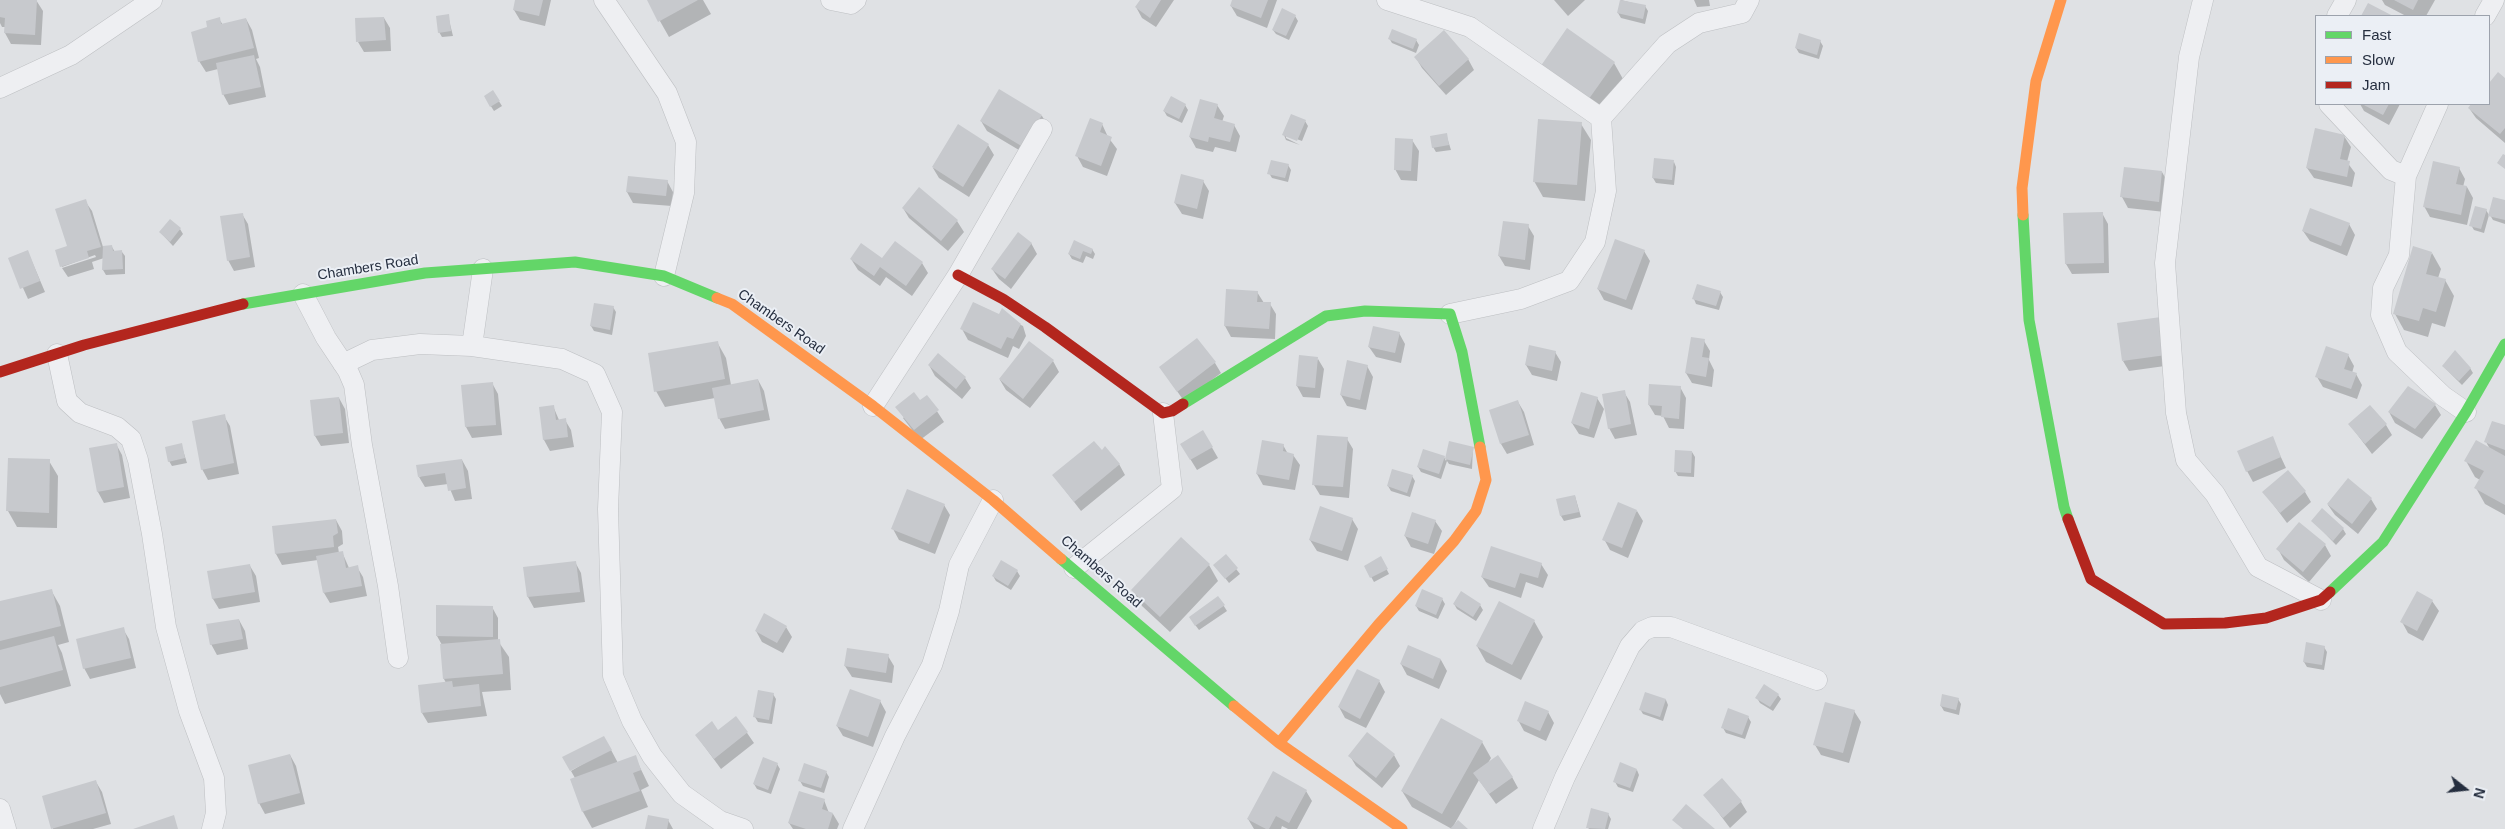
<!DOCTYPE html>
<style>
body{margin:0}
#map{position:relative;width:2505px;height:829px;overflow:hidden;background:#dfe1e4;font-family:Helvetica,sans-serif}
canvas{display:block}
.legend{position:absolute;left:2315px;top:15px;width:175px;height:90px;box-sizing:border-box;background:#ebeff5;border:1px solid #9ca2ac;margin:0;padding:6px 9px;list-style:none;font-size:15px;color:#252e3f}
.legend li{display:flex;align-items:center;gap:10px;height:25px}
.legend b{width:25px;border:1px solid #9ca2ac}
.north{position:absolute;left:2440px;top:764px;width:50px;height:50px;-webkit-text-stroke:4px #ebeff5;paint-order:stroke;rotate:106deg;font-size:14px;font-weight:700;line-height:20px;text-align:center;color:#252e3f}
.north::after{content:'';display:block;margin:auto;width:18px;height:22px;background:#252e3f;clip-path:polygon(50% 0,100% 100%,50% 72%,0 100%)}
</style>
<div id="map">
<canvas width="2505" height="829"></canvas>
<ul class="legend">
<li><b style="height:6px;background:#63d668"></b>Fast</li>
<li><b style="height:6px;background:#ff974d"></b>Slow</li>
<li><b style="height:6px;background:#b3261e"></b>Jam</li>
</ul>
<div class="north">N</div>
</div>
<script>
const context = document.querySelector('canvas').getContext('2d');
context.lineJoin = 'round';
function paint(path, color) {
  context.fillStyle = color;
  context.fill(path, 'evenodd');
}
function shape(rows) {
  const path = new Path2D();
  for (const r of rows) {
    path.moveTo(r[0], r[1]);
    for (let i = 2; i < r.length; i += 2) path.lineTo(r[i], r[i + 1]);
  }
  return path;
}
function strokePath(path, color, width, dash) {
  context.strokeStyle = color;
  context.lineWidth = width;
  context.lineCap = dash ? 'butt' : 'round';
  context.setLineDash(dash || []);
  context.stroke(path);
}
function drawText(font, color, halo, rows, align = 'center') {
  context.font = font + ' Helvetica,sans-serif';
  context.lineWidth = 4;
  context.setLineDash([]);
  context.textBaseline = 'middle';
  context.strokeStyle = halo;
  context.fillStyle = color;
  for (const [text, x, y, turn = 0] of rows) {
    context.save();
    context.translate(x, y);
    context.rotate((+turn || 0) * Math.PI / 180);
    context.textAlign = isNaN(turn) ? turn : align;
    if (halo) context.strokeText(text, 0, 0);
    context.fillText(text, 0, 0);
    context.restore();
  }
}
paint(shape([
 [0,0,36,0,43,11,41,45,11,44,5,33,6,27,2,27,0,23],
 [516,0,551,0,545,26,520,20,514,10],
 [648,0,703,0,711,14,669,37],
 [1141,0,1174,0,1156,27,1142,18,1136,7],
 [1233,0,1277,0,1267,28,1237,16,1231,6],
 [1554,0,1585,0,1568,16],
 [1621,0,1645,6,1648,11,1645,24,1621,18,1618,13],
 [1694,0,1709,0,1710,6,1697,7],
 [2382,0,2435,0,2426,16,2406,16,2385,5],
 [1282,10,1295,16,1298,21,1289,40,1276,34,1273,30],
 [448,16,453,36,442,37,439,32],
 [384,18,390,28,391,51,364,52,358,42],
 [219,19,223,25,246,19,252,30,259,58,256,59,260,67,266,97,229,105,223,94,218,69,206,72,199,61,209,28],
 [1389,38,1416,40,1419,45,1416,53,1392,43],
 [1820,41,1823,46,1819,59,1799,53,1796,48],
 [1416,58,1468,59,1474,70,1446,95,1422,68],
 [1614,63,1623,79,1595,119,1548,86],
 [2498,74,2505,79,2505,143,2476,118,2469,108,2473,104,2489,104,2489,85],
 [493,92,502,106,494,111,485,97],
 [2360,104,2400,104,2389,125,2364,111],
 [1185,105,1188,110,1182,123,1167,116,1164,111],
 [1217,105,1224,116,1222,122,1234,125,1240,136,1236,152,1215,147,1213,152,1196,148,1190,137],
 [1042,116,1048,126,1029,156,987,131,981,121],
 [1305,121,1308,126,1302,141,1286,135,1286,138,1300,145,1286,140,1284,135],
 [1102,124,1108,137,1117,149,1107,176,1083,167,1077,156],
 [1581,124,1591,140,1585,201,1543,197,1534,181],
 [1446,134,1451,150,1436,152,1433,147],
 [2344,136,2351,147,2347,162,2355,173,2352,187,2314,178,2307,168],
 [1412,140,1419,151,1417,181,1401,180,1395,169],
 [988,145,994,155,969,197,939,178,933,168],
 [1674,162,1676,167,1674,185,1656,183,1653,178],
 [1288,165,1291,170,1288,182,1272,178,1269,173],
 [2459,168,2465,179,2463,187,2467,187,2473,198,2467,225,2430,217,2424,206],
 [2162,172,2168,183,2165,212,2128,208,2122,197],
 [667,181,673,192,672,206,633,203,627,192],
 [1203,181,1209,191,1203,219,1182,214,1175,203],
 [919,189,957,221,964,232,948,251,909,218,903,208],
 [85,201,92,211,103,247,112,247,115,252,122,252,125,256,125,274,106,275,103,270,104,258,92,262,94,269,68,277,62,268,96,257,95,255,62,267,56,251,68,247],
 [2505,201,2505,224,2493,220,2490,215],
 [2486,210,2489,215,2484,233,2474,230,2471,225],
 [2102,213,2108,224,2109,273,2072,274,2066,264],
 [242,214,248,224,255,267,234,271,228,260],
 [2349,224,2355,235,2347,256,2310,241,2303,231],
 [1528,226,1534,236,1530,270,1505,266,1499,256],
 [180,229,183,234,173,246,161,233],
 [1075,242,1092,249,1095,254,1093,259,1086,256,1083,263,1072,259,1069,254],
 [1031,243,1037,254,1011,289,999,279,992,269],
 [1644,251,1650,261,1632,310,1604,300,1598,289],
 [28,252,45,292,28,299,10,259],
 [2432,253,2441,269,2438,278,2445,280,2454,296,2445,327,2432,323,2428,337,2404,330,2395,314],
 [851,259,922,263,928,273,912,296,886,277,880,286,858,270],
 [1257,292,1264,303,1270,304,1276,314,1275,339,1231,337,1225,326],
 [1720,292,1723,297,1719,310,1696,304,1694,299],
 [974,303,1023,326,1026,336,1019,349,1013,346,1008,358,968,340,962,329],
 [613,307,616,312,612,335,594,331,591,326],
 [2167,328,2172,365,2129,371,2123,361],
 [1399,333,1405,344,1401,363,1376,357,1369,347],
 [1704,341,1710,351,1709,360,1714,370,1712,387,1692,383,1686,373],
 [717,342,726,358,731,385,758,380,764,391,770,420,725,429,719,418,715,398,665,407,656,391],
 [1555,352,1561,362,1557,381,1532,375,1526,365],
 [2348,355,2354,366,2352,373,2356,374,2362,385,2357,399,2323,387,2317,377],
 [1318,359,1324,369,1320,398,1303,397,1297,386],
 [1053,361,1059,372,1030,408,1006,390,1000,380],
 [1215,363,1221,373,1184,401,1160,367],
 [929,365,965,378,971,388,962,399,935,376],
 [1367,366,1373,377,1366,410,1347,406,1341,395],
 [2443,366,2470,368,2473,373,2462,385],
 [492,383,498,394,502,435,472,438,466,427,463,386],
 [1680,387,1686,398,1684,429,1669,428,1663,416,1655,415,1649,405],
 [1624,392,1630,402,1637,435,1615,439,1609,428],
 [927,396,944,422,920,440,903,418],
 [339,398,345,409,349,443,321,446,315,436],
 [1597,398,1604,409,1594,438,1579,434,1572,423],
 [1518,402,1524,412,1534,445,1507,454,1501,444],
 [2435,405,2441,415,2422,439,2395,423,2389,412],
 [553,406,559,420,565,420,571,430,574,447,550,451,544,440,540,409],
 [224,416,230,426,239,474,208,480,202,469],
 [2350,425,2386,425,2392,435,2372,454],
 [2505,427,2505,515,2485,504,2476,488,2480,480,2475,477,2466,461,2490,449,2486,442],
 [1203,432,1218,458,1197,470,1181,444],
 [2272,438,2286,468,2253,482,2247,471],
 [1347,439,1353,449,1349,498,1320,495,1314,485],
 [1450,442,1473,448,1472,469,1449,464,1447,461,1441,479,1421,472,1418,467,1444,457,1446,461],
 [116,444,122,455,130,498,104,503,98,492,90,449],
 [181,444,187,463,172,466,169,461],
 [1283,445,1288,454,1293,455,1300,465,1295,490,1263,485,1257,474],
 [1101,451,1119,464,1125,475,1081,511,1054,476],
 [1692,452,1695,457,1694,477,1678,476,1675,471],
 [9,460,49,461,58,476,57,528,17,527,8,511],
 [462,460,468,471,472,499,455,501,448,484,425,487,419,477],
 [1412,476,1415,481,1410,497,1391,491,1388,486],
 [2264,492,2305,492,2311,502,2287,523],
 [1575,496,1581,517,1564,521,1561,516],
 [2371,499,2377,509,2358,534,2335,515,2328,505],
 [944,505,950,515,935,554,899,540,893,529],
 [1637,511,1643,521,1628,558,1610,550,1604,539],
 [1352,519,1358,529,1348,561,1317,551,1310,540],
 [336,520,342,531,343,544,338,547,339,553,342,552,349,568,357,567,363,577,367,596,330,603,324,593,318,560,282,565,276,554,273,527],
 [1435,521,1442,531,1434,554,1411,547,1405,536],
 [2313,521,2343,529,2346,534,2336,545],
 [2325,545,2331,556,2309,582,2284,560,2278,549],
 [1226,556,1240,574,1229,583,1215,565],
 [1381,558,1389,574,1374,582,1365,566],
 [575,562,581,573,585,602,534,608,528,597,525,568],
 [1541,564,1548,575,1543,588,1526,582,1521,598,1489,587,1482,577],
 [1209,565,1218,581,1170,632,1142,606,1133,590],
 [250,566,256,576,260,602,219,609,213,599,209,573],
 [1017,571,1020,576,1011,590,996,581,993,576],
 [51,590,60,606,69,642,58,645,62,653,71,686,5,704,0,694,0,603],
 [1218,597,1227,611,1199,630,1193,622],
 [1442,599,1445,604,1438,619,1419,611,1416,606],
 [2432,601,2439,611,2423,641,2408,633,2402,622],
 [1454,604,1480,605,1483,610,1476,621,1457,609],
 [492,607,498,618,498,641,509,657,511,690,482,692,487,716,428,723,422,713,446,683,444,679,442,645,437,636],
 [239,620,245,631,248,649,217,655,211,644],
 [1534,621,1543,637,1521,680,1486,662,1477,646],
 [786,627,792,637,783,653,762,642,756,631],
 [123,629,129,639,136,668,90,679,84,668],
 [1409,646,1441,660,1447,671,1439,689,1407,675,1401,664],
 [2324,647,2327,652,2324,670,2307,667,2304,662],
 [888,656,894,666,892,683,852,677,845,666],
 [1379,681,1385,692,1366,728,1345,718,1339,707],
 [1646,693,1666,700,1668,705,1663,721,1643,714,1640,709],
 [773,694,776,699,772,724,758,722,755,717],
 [1778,695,1781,699,1773,711,1760,703,1757,698],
 [1958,699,1961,704,1959,715,1944,711,1941,706],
 [880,701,886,712,873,747,843,736,837,726],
 [1854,711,1861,722,1849,763,1821,755,1815,745],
 [1548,712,1554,723,1546,741,1524,731,1518,720],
 [736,717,754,743,721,769,696,735,718,731],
 [1748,717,1751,722,1745,739,1726,733,1723,728],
 [1482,742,1491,758,1488,763,1512,777,1518,788,1496,804,1479,780,1454,825,1466,829,1452,829,1412,807,1402,791],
 [610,748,618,763,635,757,649,786,641,790,648,807,592,828,583,812,571,780,575,778,571,771],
 [290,755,296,766,305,804,265,814,259,803],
 [1394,755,1400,766,1382,788,1356,766,1350,756],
 [777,764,780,769,771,794,757,789,754,784],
 [1637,770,1639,775,1633,792,1618,787,1615,782],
 [826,772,829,777,824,793,803,786,800,781],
 [96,782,102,792,111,824,93,829,53,829,44,797],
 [1306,791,1312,801,1297,829,1288,829,1282,826,1281,829,1254,829,1248,819],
 [1705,795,1741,802,1747,812,1730,828],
 [824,800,829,813,833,814,839,824,837,829,793,829,789,823],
 [1608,814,1611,819,1608,829,1588,829],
 [668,820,673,829,646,829]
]), '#0003');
paint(shape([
 [0,0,37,0,35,35,4,33,5,18,0,17],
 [515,0,543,0,539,16,513,10],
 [647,0,698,0,658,22],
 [1140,0,1161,0,1150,18,1135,7],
 [1232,0,1268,0,1261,18,1230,6],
 [1620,0,1646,5,1643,19,1617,13],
 [2394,0,2418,0,2413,10],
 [2368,3,2393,16,2361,16],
 [1282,8,1296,15,1286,36,1272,30],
 [449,14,451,31,438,33,436,16],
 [220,17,221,24,246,18,254,48,198,62,191,32,207,27,206,21],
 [384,17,386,40,356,42,355,18],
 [1567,28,1615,62,1586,103,1538,70],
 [1392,29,1417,39,1413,49,1388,39],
 [1444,30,1469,59,1439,86,1414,57],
 [1799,33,1821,40,1817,55,1795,48],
 [254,55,261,87,222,95,216,63],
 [2498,72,2505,78,2505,128,2500,134,2468,108,2471,104,2489,104,2489,83],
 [999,89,1042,115,1023,147,980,121],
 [493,90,500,101,490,107,484,96],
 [1171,96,1186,104,1179,119,1163,111],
 [1200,99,1218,104,1214,118,1235,124,1230,142,1209,137,1208,142,1189,137],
 [2362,104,2389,104,2383,115],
 [1291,114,1306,120,1297,141,1282,135],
 [1090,118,1103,123,1100,132,1112,137,1101,166,1075,156],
 [1538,119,1582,122,1577,185,1533,182],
 [958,124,989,144,963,187,932,167],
 [2315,128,2345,135,2340,159,2350,161,2347,177,2306,168],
 [1447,133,1449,145,1432,148,1430,136],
 [1395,138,1413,139,1411,171,1394,170],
 [2503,154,2505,155,2505,169,2497,163],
 [1654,158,1674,160,1672,180,1652,178],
 [1271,160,1289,164,1285,178,1267,174],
 [2433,161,2460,167,2456,184,2467,186,2461,215,2423,207],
 [2124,167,2162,171,2159,202,2120,197],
 [1181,174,1204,180,1197,209,1174,203],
 [628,176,668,180,666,196,626,192],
 [919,187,958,220,941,241,902,208],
 [2493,197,2505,200,2505,220,2488,216],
 [86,199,101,247,87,251,89,258,60,267,55,250,67,246,55,209],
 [2475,206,2487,209,2481,229,2469,226],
 [2310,208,2350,223,2341,246,2302,231],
 [2103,212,2104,263,2065,264,2063,213],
 [243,213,250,257,227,261,220,216],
 [170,219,181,228,170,242,159,232],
 [1503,221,1529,224,1525,260,1498,256],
 [1018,232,1032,243,1005,279,991,269],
 [1615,239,1645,250,1626,300,1597,289],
 [1074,240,1093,249,1091,254,1083,251,1080,259,1068,254],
 [895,241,923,262,906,286,880,267,874,276,850,259,861,243,882,258],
 [112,245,113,251,122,250,123,269,102,270,103,246],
 [2413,246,2432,252,2426,274,2446,279,2436,312,2423,308,2419,321,2393,314],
 [28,250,40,281,20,289,8,258],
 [1697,284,1721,291,1716,306,1692,299],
 [1226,289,1258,291,1257,302,1271,302,1269,329,1224,326],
 [973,302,999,314,1002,308,1021,324,1013,339,1007,337,1001,349,960,329],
 [594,303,614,306,610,330,590,326],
 [2161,317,2166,355,2122,361,2117,323],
 [1373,326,1400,332,1395,353,1368,347],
 [1691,337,1705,339,1702,357,1709,358,1706,377,1685,373],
 [1197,338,1216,362,1177,392,1159,367],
 [718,341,725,379,654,392,648,353],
 [1029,341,1054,360,1023,399,999,379],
 [1529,345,1556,351,1552,371,1525,365],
 [2326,346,2349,354,2344,369,2357,373,2351,389,2315,377],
 [2455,350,2471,368,2459,381,2442,366],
 [938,353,966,377,956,389,928,365],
 [1299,355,1318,357,1315,388,1296,386],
 [1347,360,1368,365,1360,400,1340,395],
 [758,379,764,410,718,419,712,388],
 [493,382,496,425,465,427,461,385],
 [1649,384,1681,386,1679,419,1661,417,1662,406,1648,405],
 [2408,386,2436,404,2415,429,2388,412],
 [1625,390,1631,424,1608,429,1602,394],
 [914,392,920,400,927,395,939,410,914,430,895,407],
 [1581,392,1598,397,1589,429,1571,423],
 [339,397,343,433,314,436,310,400],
 [1518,400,1529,435,1500,444,1489,410],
 [554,405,556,420,566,418,568,437,543,440,539,407],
 [2370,405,2387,424,2365,444,2348,424],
 [225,414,234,463,201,470,192,421],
 [2492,421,2505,425,2505,450,2484,442],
 [1203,430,1213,447,1190,460,1180,444],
 [1317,435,1348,437,1343,487,1312,485],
 [2273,436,2281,457,2246,472,2237,451],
 [1262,440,1284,444,1283,451,1294,454,1289,480,1256,474],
 [2476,440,2505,456,2505,505,2474,488,2484,471,2464,461],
 [1094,441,1102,450,1105,446,1120,464,1074,502,1052,475],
 [1449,441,1474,447,1470,465,1445,459],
 [117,443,124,487,97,492,89,448],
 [182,443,185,458,168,462,165,447],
 [1423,449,1445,456,1439,474,1417,467],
 [1675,450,1692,451,1691,473,1674,472],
 [8,458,50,459,49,513,6,511],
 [462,459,466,488,448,491,445,473,418,477,416,465],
 [1392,469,1413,475,1407,493,1387,486],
 [2288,470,2306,491,2280,513,2262,492],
 [2348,478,2372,498,2352,524,2327,504],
 [907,489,945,504,929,544,891,529],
 [1575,495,1579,512,1560,516,1556,499],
 [1618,502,1637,510,1622,548,1602,540],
 [1320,506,1353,518,1342,551,1309,540],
 [2322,508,2344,528,2333,541,2311,521],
 [1412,512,1436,520,1428,544,1404,536],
 [336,519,338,533,333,536,334,547,275,554,272,526],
 [2299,522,2326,544,2303,572,2276,549],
 [1181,537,1210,564,1160,617,1131,590],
 [1491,546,1542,563,1538,578,1520,573,1515,588,1481,577],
 [343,551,346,568,358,565,362,586,323,593,316,556],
 [1226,554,1238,568,1225,579,1213,565],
 [1381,556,1388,569,1370,578,1364,566],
 [1001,560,1018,570,1008,586,992,576],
 [576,561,580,592,527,597,523,567],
 [250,564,255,592,212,599,207,571],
 [52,589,61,626,0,641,0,601],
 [1422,589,1443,598,1436,615,1415,606],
 [1461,591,1481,604,1473,617,1453,604],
 [2417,591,2433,600,2417,631,2400,622],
 [1218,596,1225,605,1195,626,1189,617],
 [1499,601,1535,620,1512,665,1476,646],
 [436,605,493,606,493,637,436,636],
 [764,613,787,626,777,643,755,631],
 [239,619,243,639,210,645,206,624],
 [124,627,131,658,83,669,76,639],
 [54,636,63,670,0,687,0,650],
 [500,639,503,674,443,679,440,644],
 [2306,642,2325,646,2322,665,2303,662],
 [1408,645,1441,659,1433,679,1400,664],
 [847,648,889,654,886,673,844,666],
 [1357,669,1380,680,1360,719,1338,707],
 [452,681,453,687,479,684,481,706,421,713,418,685],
 [1764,684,1779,694,1770,707,1755,698],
 [850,689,881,700,868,737,836,726],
 [758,690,774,693,769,720,753,717],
 [1645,692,1666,699,1660,717,1639,710],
 [1942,694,1959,698,1956,710,1940,706],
 [1525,701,1549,711,1540,731,1517,721],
 [1825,702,1855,710,1843,753,1813,745],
 [1728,708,1749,716,1742,735,1721,728],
 [736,716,748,732,714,759,695,735,712,721,718,730],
 [1441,718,1483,741,1442,814,1401,791],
 [1367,732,1395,754,1376,778,1348,756],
 [604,736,612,750,570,771,562,757],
 [290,754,300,793,258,804,248,765],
 [636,755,641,770,633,773,640,791,582,812,570,779],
 [1498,755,1513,777,1489,794,1473,773],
 [763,757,778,763,768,790,753,784],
 [1620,762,1637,769,1630,788,1613,782],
 [804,763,827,771,821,788,798,781],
 [1273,771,1307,790,1289,823,1276,816,1269,829,1266,829,1247,819],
 [1722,778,1742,801,1723,818,1703,795],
 [96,780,106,813,51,829,42,796],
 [799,791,825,799,822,809,833,813,828,829,806,829,788,823],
 [1686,804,1715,829,1683,829,1672,820],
 [1591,808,1609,813,1605,829,1586,828],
 [174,815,178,829,133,829],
 [648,815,669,819,667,829,645,829],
 [1458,820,1468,829,1450,829]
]), '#c7c9cd');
const street = shape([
 [604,0,667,93,686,142,684,193,664,276],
 [831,0,851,4,856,0],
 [1387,0,1470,27,1601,118,1606,191,1595,242,1569,281,1521,299,1450,314],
 [2203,0,2189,57,2165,263,2176,413,2186,460,2215,494,2258,567,2321,600],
 [2337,16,2346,0],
 [2485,16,2494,0],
 [0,88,71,55,152,0],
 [2329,104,2391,170,2406,176],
 [2438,104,2406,176,2399,255,2383,288,2381,315,2397,352,2443,396,2466,412],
 [1601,118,1667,44,1699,23,1742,13,1749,0],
 [303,294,326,338,348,371,354,385,362,445,388,586,398,658],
 [472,346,483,269],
 [57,354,67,401,80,413,117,427,131,439,138,460,152,534,166,627,189,711,214,778,216,813,212,829],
 [343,364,372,350,420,344,472,346,562,359,595,374,612,412,608,509,613,676,632,721,652,756,682,794,720,821,743,829],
 [873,406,958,275,1042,129],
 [1074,568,1172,489,1163,413],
 [0,809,6,829],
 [853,829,895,736,932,665,949,611,959,565,993,500],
 [1543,829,1565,777,1630,646,1643,631,1652,627,1671,627,1817,680]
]);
strokePath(street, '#bdbfc2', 21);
strokePath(street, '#eeeff2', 20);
strokePath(shape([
 [2023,215,2029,320,2064,507,2068,519],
 [243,304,425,273,575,262,664,276,717,298],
 [1183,404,1326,316,1365,311,1450,314,1462,352,1480,447],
 [1061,559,1234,706],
 [2330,592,2383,542,2466,412,2505,344]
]), '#63d668', 11);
strokePath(shape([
 [2023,215,2022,188,2036,81,2061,0],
 [717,298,732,304,873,406,993,500,1061,559],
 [1234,706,1279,743,1402,829],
 [1279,743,1378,625,1454,541,1476,511,1486,480,1480,447]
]), '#ff974d', 11);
strokePath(shape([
 [958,275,1003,299,1045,327,1163,413,1172,411,1183,404],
 [0,372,84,345,243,304],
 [2068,519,2091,579,2164,624,2225,623,2266,618,2321,600,2330,592]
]), '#b3261e', 11);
drawText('14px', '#252e3f', '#ebeff5', [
 ["Chambers Road",368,268,-9],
 ["Chambers Road",781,322,35],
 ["Chambers Road",1101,572,41]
]);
</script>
